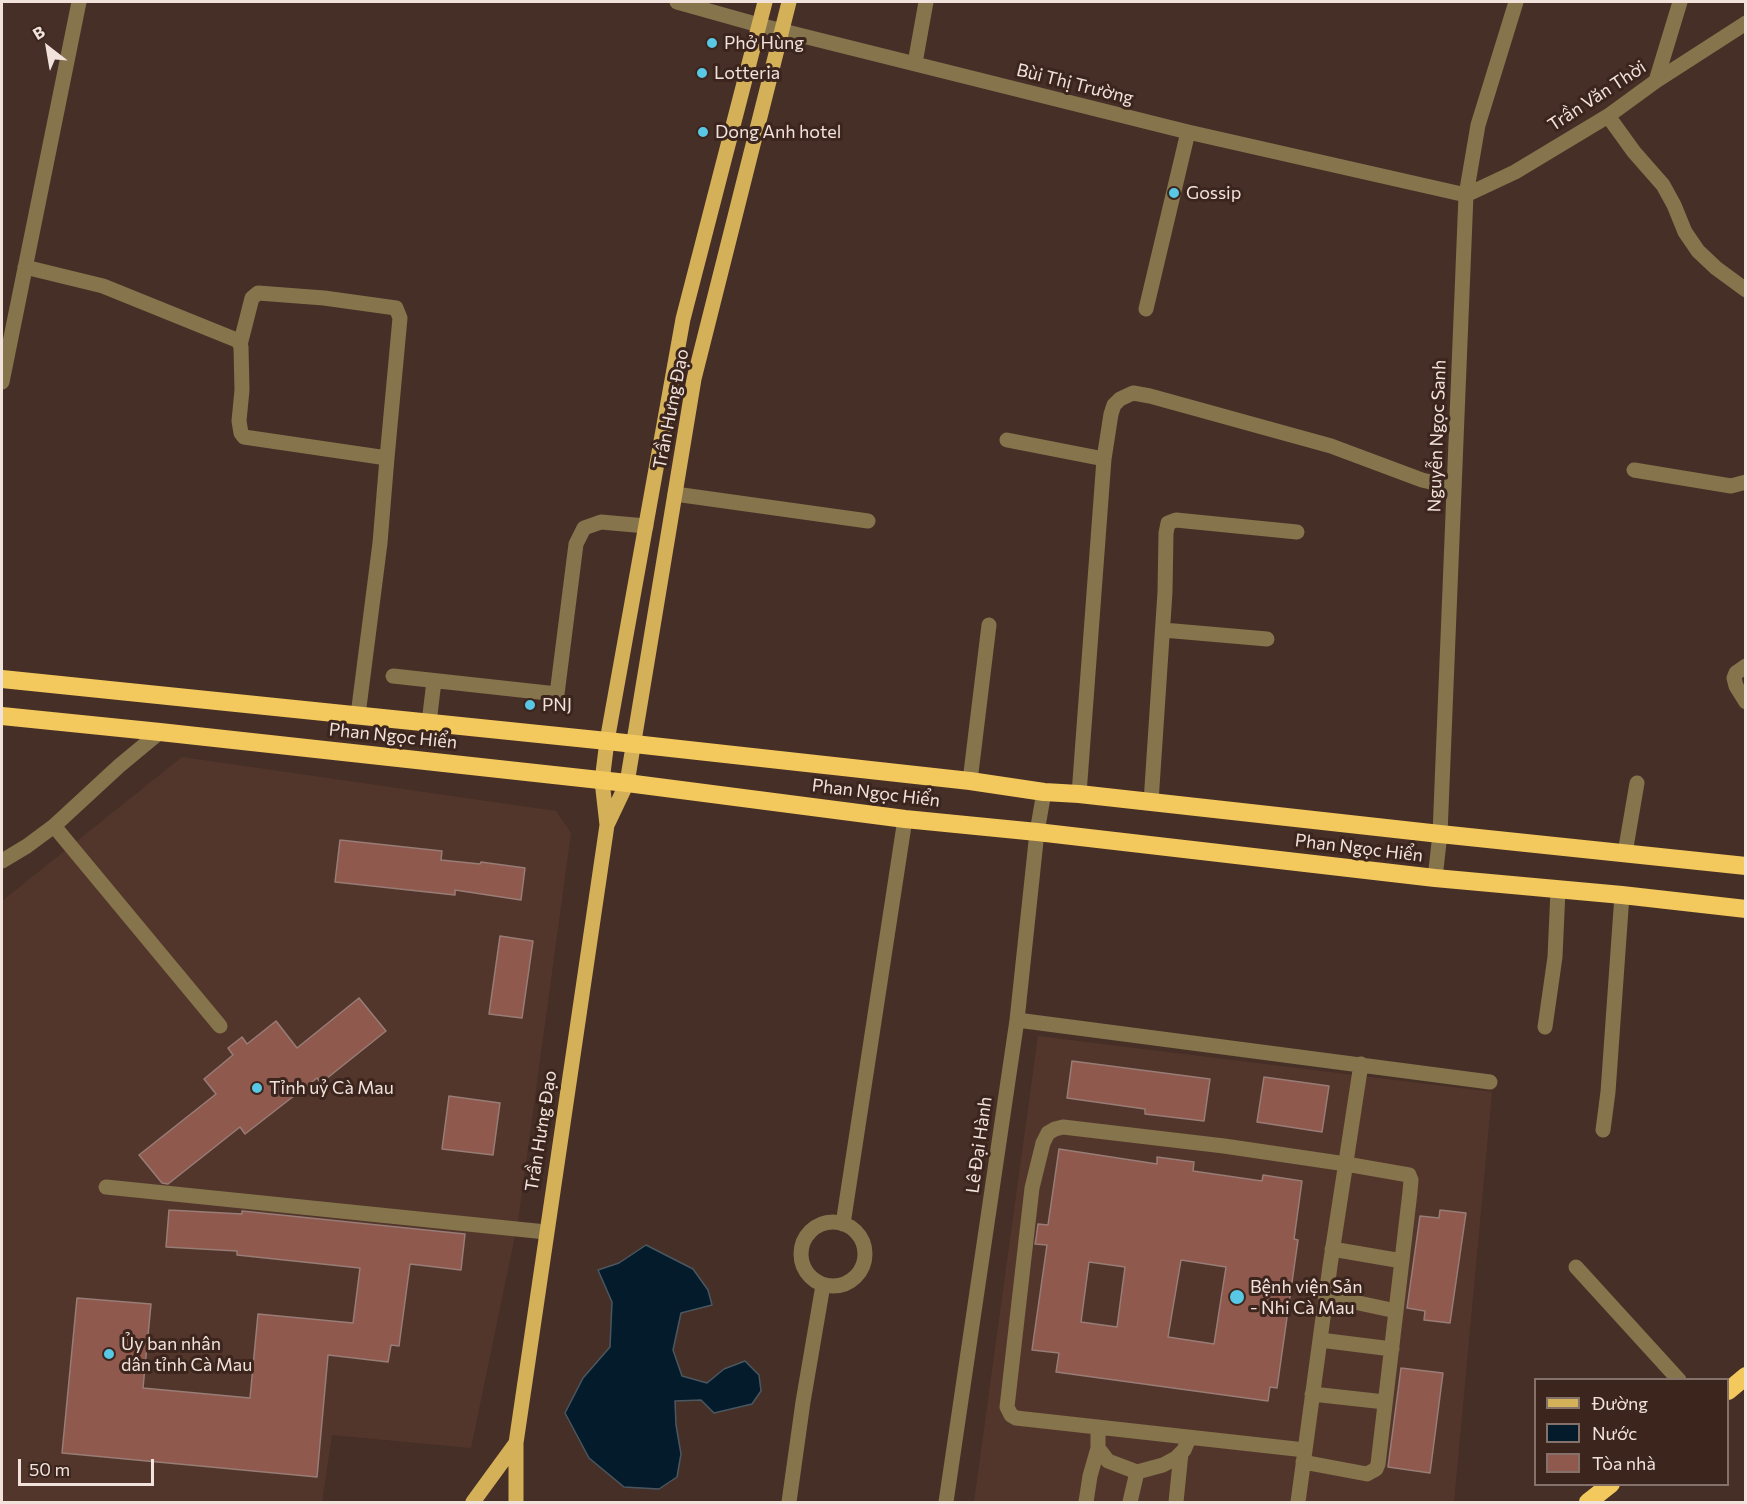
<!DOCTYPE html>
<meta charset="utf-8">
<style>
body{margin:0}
#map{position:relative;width:1747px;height:1504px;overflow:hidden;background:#462f27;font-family:Commissioner,sans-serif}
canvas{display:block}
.frame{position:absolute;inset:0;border:3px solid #f1e2dc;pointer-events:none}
.legend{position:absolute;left:1534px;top:1378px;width:195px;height:108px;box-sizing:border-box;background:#3b251d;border:2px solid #847169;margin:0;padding:8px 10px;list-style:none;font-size:18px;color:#f1e2dc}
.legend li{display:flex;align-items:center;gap:12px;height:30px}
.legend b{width:30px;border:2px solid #847169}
.north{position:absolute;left:18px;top:18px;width:60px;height:60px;-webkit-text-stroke:4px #3b251d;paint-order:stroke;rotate:329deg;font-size:16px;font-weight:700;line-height:24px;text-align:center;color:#f1e2dc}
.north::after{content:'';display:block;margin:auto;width:21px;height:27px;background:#f1e2dc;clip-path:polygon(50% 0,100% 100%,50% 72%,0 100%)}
.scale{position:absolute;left:18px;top:1459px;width:136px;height:27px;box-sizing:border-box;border:3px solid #f1e2dc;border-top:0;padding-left:8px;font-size:18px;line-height:21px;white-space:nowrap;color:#f1e2dc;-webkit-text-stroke:4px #3b251d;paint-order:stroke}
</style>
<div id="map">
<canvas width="1747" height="1504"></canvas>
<div class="frame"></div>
<ul class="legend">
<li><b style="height:8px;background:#d4b059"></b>Đường</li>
<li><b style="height:16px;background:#031b2b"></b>Nước</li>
<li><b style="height:16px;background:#8f594e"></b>Tòa nhà</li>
</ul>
<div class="north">B</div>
<div class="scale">50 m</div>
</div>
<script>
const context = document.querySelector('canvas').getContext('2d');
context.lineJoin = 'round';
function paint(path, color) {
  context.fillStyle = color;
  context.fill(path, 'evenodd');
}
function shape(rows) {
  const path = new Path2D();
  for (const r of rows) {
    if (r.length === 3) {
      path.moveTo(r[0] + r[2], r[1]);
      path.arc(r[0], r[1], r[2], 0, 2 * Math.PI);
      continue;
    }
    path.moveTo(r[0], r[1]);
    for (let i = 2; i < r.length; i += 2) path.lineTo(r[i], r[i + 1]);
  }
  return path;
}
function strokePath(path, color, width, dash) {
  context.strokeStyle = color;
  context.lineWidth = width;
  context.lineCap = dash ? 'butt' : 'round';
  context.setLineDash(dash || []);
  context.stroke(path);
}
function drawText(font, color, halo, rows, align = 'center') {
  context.font = font + ' Commissioner,sans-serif';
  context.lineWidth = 6;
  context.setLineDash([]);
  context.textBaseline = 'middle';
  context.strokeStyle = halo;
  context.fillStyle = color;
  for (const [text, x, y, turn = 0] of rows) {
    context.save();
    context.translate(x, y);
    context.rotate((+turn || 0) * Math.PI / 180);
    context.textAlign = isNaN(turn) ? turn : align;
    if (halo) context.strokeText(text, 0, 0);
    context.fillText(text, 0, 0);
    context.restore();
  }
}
paint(shape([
 [182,757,556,811,571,833,518,1221,471,1448,332,1435,322,1502,2,1502,2,901],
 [1038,1036,1492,1092,1454,1502,974,1502]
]), '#53362b');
const water = shape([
 [646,1245,693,1269,708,1290,712,1305,681,1313,673,1350,682,1376,707,1383,724,1369,745,1361,759,1375,761,1391,752,1404,714,1413,701,1400,675,1401,676,1425,681,1454,677,1477,659,1489,624,1487,589,1458,565,1413,583,1378,610,1347,612,1302,598,1270,619,1263,646,1245]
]);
paint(water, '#031b2b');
strokePath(water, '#4a5760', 1.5);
const building = shape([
 [340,840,442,851,441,860,480,864,481,862,525,868,521,900,455,890,455,895,335,882,340,840],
 [500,936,533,941,522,1018,489,1014,500,936],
 [359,998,386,1031,321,1083,317,1078,245,1134,240,1127,168,1184,162,1183,139,1155,216,1094,204,1079,233,1055,228,1048,242,1037,247,1044,276,1021,297,1048,359,998],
 [1072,1061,1210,1079,1204,1121,1145,1114,1145,1109,1067,1098,1072,1061],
 [1264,1077,1329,1086,1322,1132,1257,1122,1264,1077],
 [449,1096,500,1103,493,1155,442,1149,449,1096],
 [1059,1149,1157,1164,1157,1157,1194,1162,1193,1171,1262,1181,1263,1175,1302,1181,1294,1239,1298,1240,1277,1388,1270,1387,1268,1401,1056,1372,1059,1353,1032,1350,1047,1245,1035,1244,1036,1239,1038,1224,1048,1225,1059,1149],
 [1181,1260,1226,1267,1214,1344,1168,1337,1181,1260],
 [1089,1262,1125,1267,1117,1327,1081,1322,1089,1262],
 [169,1210,242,1214,242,1211,465,1234,461,1270,410,1264,399,1346,391,1345,388,1362,328,1355,317,1477,62,1453,77,1298,151,1304,143,1388,250,1398,258,1314,353,1323,360,1268,237,1255,237,1251,166,1247,169,1210],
 [1440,1210,1466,1213,1450,1323,1424,1320,1425,1311,1407,1308,1420,1216,1439,1218,1440,1210],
 [1401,1368,1443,1373,1430,1473,1388,1467,1401,1368]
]);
paint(building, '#8f594e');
strokePath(building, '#987c76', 1.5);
strokePath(shape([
 [677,2,759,25,1188,132,1466,195,1515,172,1608,116,1656,81,1746,23],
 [915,63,926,2],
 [1656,81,1680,2],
 [1608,116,1634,152,1663,185,1674,205,1685,232,1698,251,1716,268,1746,290],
 [25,267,103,286,239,341,241,347,242,390,239,421,241,433,244,437,387,458,380,543,358,715],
 [1146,309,1188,132],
 [240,345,252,298,258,293,324,298,396,308,400,318,387,458],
 [2,382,79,2],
 [1007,440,1104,459],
 [1634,470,1731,486,1746,482],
 [675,494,868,521],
 [1163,630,1267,639],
 [1746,666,1736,673,1734,678,1736,686,1746,702],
 [393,676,557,694,576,544,584,528,601,522,646,526],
 [429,723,434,681],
 [970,781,989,625],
 [1079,794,1104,459,1111,414,1114,405,1120,399,1133,393,1150,396,1331,446,1422,480,1435,483,1454,483],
 [1151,802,1165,592,1166,533,1168,523,1176,520,1297,532],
 [54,826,220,1026],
 [1625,853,1637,783],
 [2,861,27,846,54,826,119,766,160,732],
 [1435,878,1440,834,1466,195,1478,125,1516,2],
 [1017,1020,1490,1082],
 [1545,1027,1555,957,1558,890],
 [1603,1130,1608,1092,1622,895],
 [106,1187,546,1232],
 [833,1254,32],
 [843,1224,905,819],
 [1332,1249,1402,1261],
 [1576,1267,1679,1380],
 [1326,1296,1396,1311],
 [1320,1340,1392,1349],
 [1312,1394,1385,1402],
 [1098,1428,1098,1448,1108,1461,1137,1472],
 [1303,1462,1367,1474,1376,1469,1378,1464,1410,1192,1411,1180,1409,1175,1346,1164,1224,1146,1063,1127,1055,1129,1048,1133,1043,1143,1032,1188,1007,1407,1011,1415,1016,1418,1305,1450],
 [789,1502,803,1402,823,1285],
 [946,1502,1017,1020,1037,832,1044,792],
 [1086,1502,1090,1476,1098,1448],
 [1130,1502,1137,1472,1163,1465,1176,1458,1184,1450,1189,1438],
 [1176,1502,1181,1453],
 [1298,1502,1330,1266,1361,1064]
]), '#85744c', 15);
strokePath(shape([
 [608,823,627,783,694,379,789,2],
 [473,1502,516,1443],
 [516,1502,516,1443,607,825,602,781,607,741,683,319,765,2]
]), '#d4b059', 15);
strokePath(shape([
 [2,679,607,741,970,781,1044,792,1079,794,1440,834,1746,866],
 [2,716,160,732,627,783,905,819,1037,832,1435,878,1622,895,1746,909],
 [1728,1391,1746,1376],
 [1588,1502,1611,1484]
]), '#f3c85c', 18);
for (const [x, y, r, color] of [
 [712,43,6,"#59c8e4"],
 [702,73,6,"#59c8e4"],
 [703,132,6,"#59c8e4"],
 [1174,193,6,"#59c8e4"],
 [530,705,6,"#59c8e4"],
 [257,1088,6,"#59c8e4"],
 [1237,1297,8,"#59c8e4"],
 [109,1354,6,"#59c8e4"]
]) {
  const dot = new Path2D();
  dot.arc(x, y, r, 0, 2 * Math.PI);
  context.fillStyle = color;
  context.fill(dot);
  strokePath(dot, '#3b251d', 2);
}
drawText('18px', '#f1e2dc', '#3b251d', [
 ["Phở Hùng",724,43],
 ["Lotteria",714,73],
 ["Dong Anh hotel",715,132],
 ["Gossip",1186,193],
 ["PNJ",542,705],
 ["Tỉnh uỷ Cà Mau",269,1088],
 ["Bệnh viện Sản",1250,1287],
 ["- Nhi Cà Mau",1250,1308],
 ["Ủy ban nhân",121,1344],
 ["dân tỉnh Cà Mau",121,1365]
], 'left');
drawText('18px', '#f1e2dc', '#3b251d', [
 ["Bùi Thị Trường",1075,84,14],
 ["Trần Văn Thời",1597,96,-33],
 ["Trần Hưng Đạo",671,409,-79],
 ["Nguyễn Ngọc Sanh",1437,436,-88],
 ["Phan Ngọc Hiển",393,736,6],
 ["Phan Ngọc Hiển",876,793,7],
 ["Phan Ngọc Hiển",1359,848,7],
 ["Trần Hưng Đạo",541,1131,-81],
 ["Lê Đại Hành",979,1145,-82]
]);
</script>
